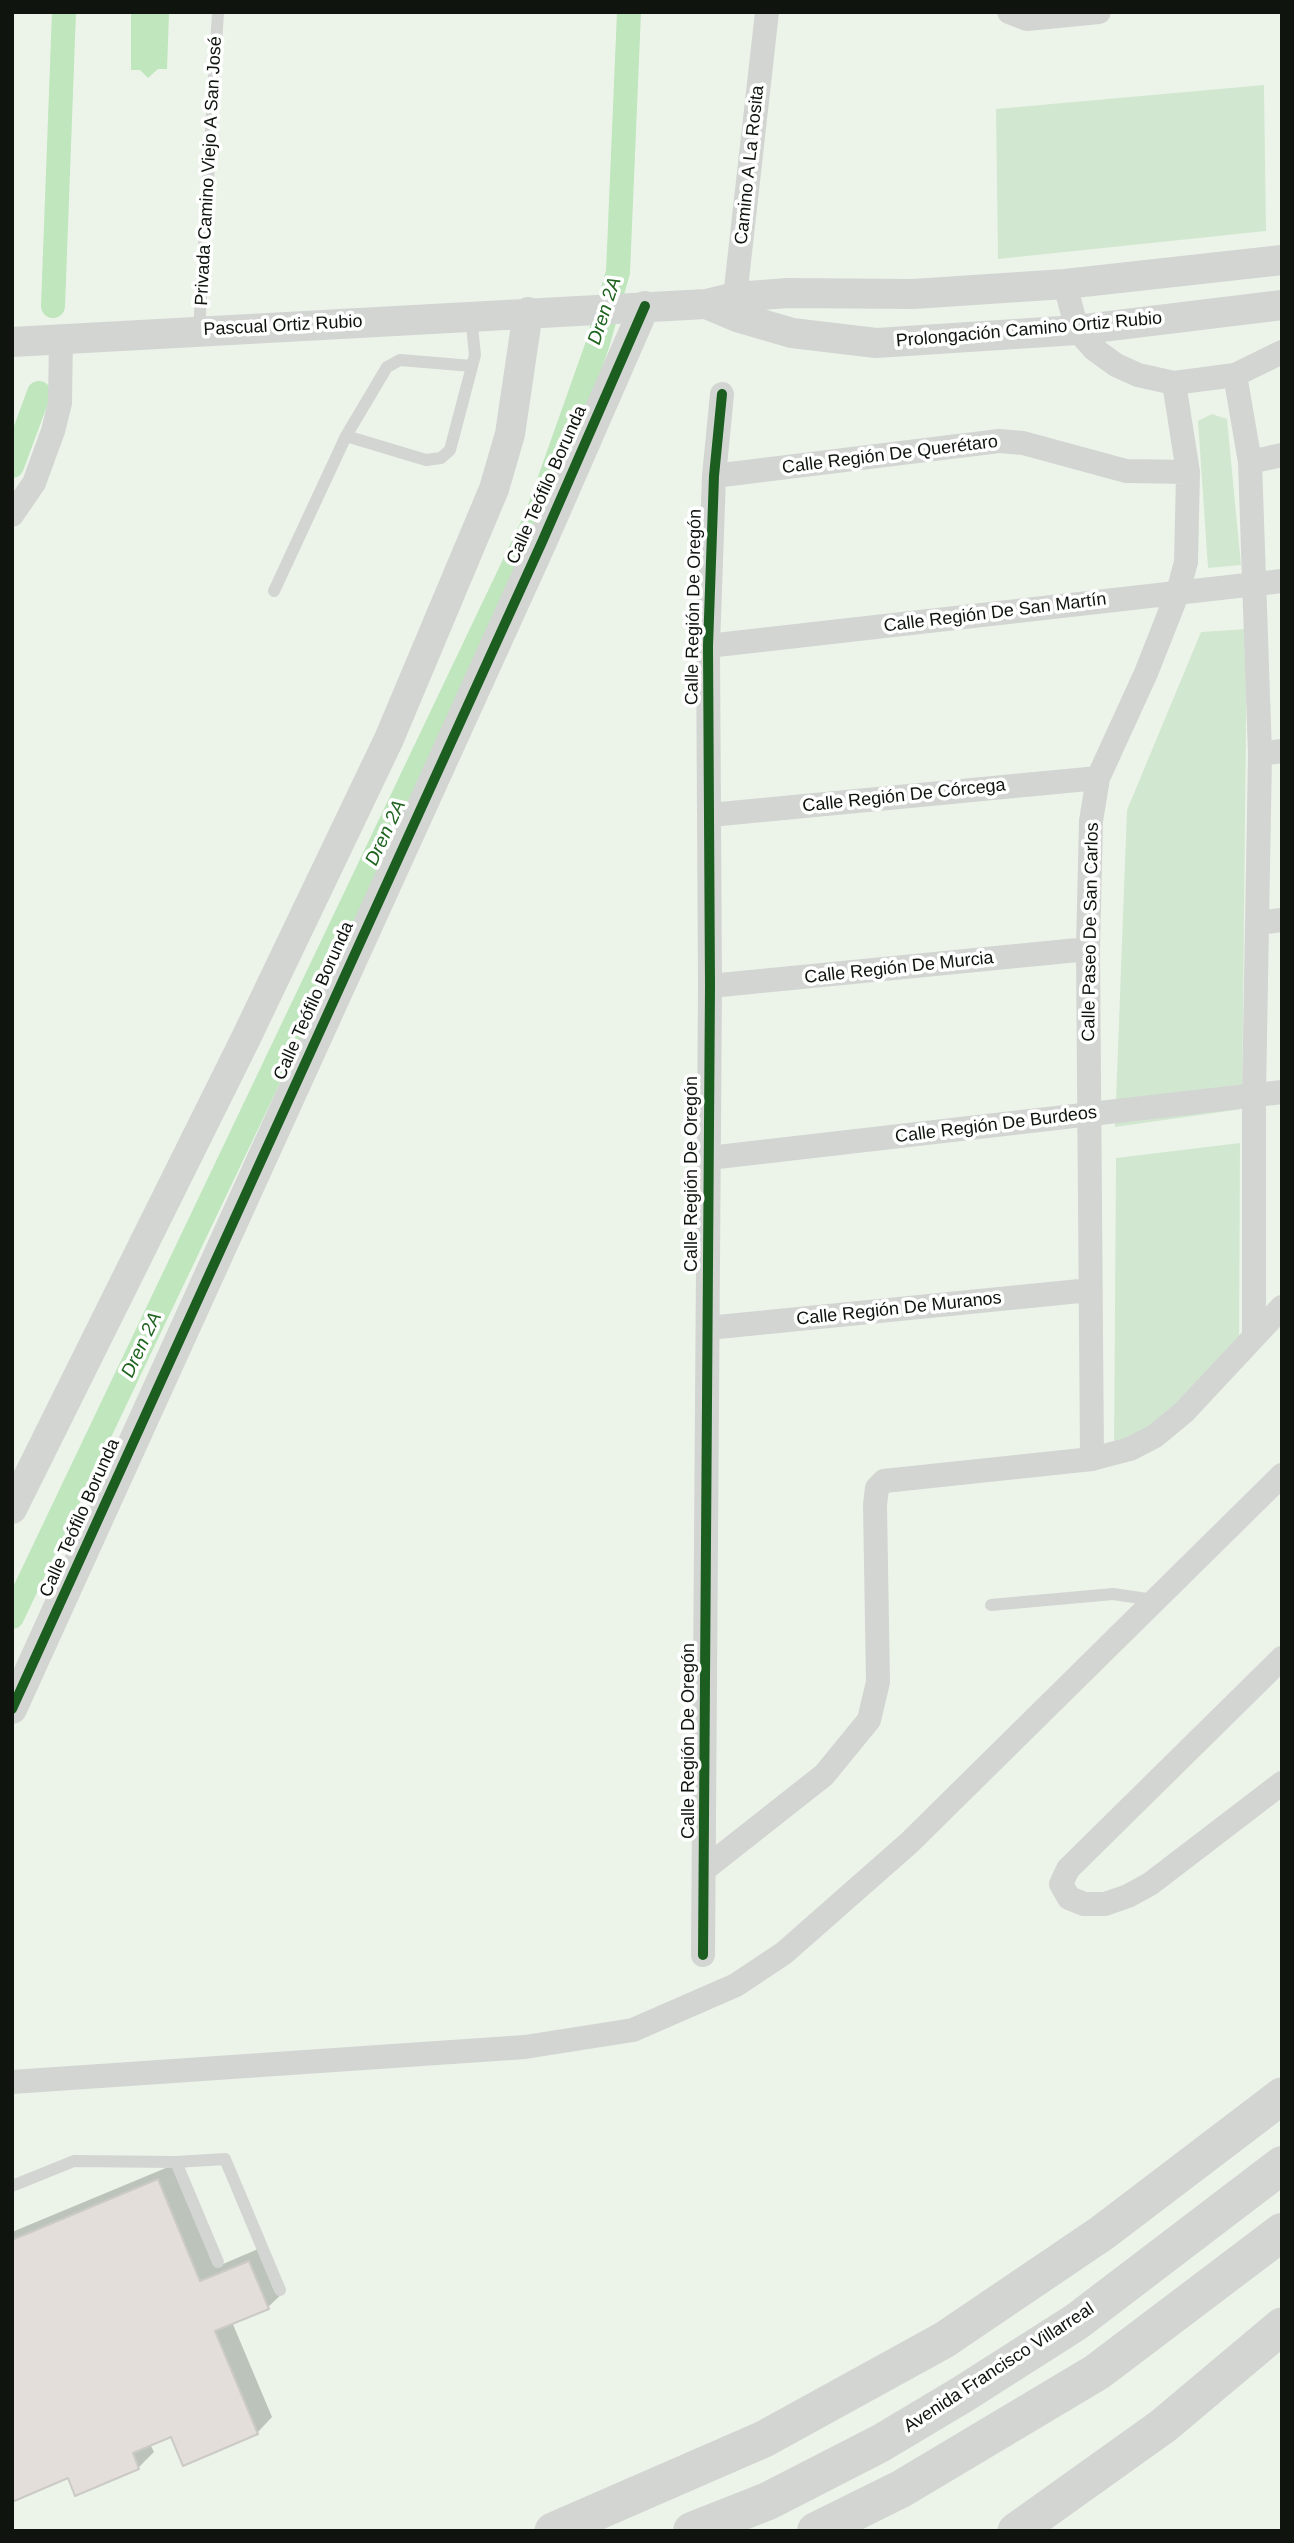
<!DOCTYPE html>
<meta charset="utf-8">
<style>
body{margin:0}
#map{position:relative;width:1294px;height:2543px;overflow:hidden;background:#ecf4ea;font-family:Arial,sans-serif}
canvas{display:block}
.frame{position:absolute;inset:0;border:14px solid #0f140f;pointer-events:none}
</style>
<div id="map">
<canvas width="1294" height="2543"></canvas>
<div class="frame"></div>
</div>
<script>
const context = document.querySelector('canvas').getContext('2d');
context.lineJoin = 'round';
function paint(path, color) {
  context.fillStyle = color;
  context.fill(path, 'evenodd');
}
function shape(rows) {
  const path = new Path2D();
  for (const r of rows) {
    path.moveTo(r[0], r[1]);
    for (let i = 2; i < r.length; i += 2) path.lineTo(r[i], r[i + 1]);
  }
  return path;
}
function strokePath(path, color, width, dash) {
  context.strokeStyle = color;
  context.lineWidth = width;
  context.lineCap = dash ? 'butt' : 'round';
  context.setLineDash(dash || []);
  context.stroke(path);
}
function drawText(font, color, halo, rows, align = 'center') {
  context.font = font + ' Arial,sans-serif';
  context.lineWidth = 7;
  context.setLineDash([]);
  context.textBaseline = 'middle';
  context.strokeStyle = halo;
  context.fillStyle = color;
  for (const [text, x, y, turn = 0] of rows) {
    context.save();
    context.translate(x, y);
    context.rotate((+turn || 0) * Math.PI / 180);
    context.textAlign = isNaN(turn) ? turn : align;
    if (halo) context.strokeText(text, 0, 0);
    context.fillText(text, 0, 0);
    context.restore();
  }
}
paint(shape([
 [1264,85,1266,231,998,259,996,109],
 [1212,414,1227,419,1241,565,1208,568,1198,421],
 [1247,629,1242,1109,1115,1127,1127,810,1201,632],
 [1240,1143,1239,1354,1114,1455,1116,1158]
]), '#d2e7d0');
paint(shape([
 [131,12,169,14,167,69,158,69,148,78,140,70,131,70]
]), '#bfe6bc');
paint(shape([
 [173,2165,216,2267,265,2246,284,2292,268,2307,232,2322,272,2417,257,2433,172,2435,150,2444,154,2452,138,2468,69,2476,12,2500,12,2232]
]), '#0003');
strokePath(shape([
 [53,306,64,12],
 [12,466,39,393],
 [12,1617,536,518,597,346,618,272,629,12]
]), '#bfe6bc', 24);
const building = shape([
 [158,2179,200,2281,249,2261,269,2309,215,2331,258,2434,183,2466,171,2437,133,2453,139,2469,75,2496,68,2478,12,2502,12,2240,158,2179]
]);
paint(building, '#e3ded9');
strokePath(building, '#cbcac6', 2);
strokePath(shape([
 [199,330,218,12],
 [346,436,426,460,441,458,450,450,475,355,471,316],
 [274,591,346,436,387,367,400,360,472,366],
 [991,1605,1113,1594,1154,1600],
 [176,2162,225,2159,280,2290],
 [12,2186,74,2161,176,2162,218,2262]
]), '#d3d5d3', 12);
strokePath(shape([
 [1009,12,1027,19,1099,12],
 [1065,284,1077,330,1094,349,1116,365,1138,375,1174,383,1235,375,1282,352],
 [737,313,735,297,767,12],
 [1235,375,1250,462,1260,754,1254,1095,1254,1335],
 [1250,462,1282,455],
 [714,476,999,441,1023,443,1126,471,1188,472],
 [12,515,34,483,53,431,60,403,61,338],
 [708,646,1282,581],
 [1260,754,1282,751],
 [710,815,1098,778],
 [1258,923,1282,920],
 [710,986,1088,949],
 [709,1158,1282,1092],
 [708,1328,1090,1290],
 [1092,1459,1088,949,1091,821,1098,778,1146,673,1178,592,1186,562,1188,472,1174,383],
 [1282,1658,1068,1869,1061,1884,1069,1898,1084,1904,1105,1904,1128,1896,1150,1884,1282,1783],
 [706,1868,824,1775,869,1720,878,1682,875,1505,877,1488,884,1481,1092,1459,1130,1449,1155,1436,1184,1412,1282,1307],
 [703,1955,710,986,708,646,714,476,722,394],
 [12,2082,525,2047,633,2030,736,1985,784,1953,909,1843,1282,1475]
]), '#d3d5d3', 24);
strokePath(shape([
 [706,304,737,317,792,333,876,343,1077,330,1282,305],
 [12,342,706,304,735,297,788,293,913,294,1065,284,1282,260],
 [12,1509,245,1040,389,739,494,489,510,434,528,312],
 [12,1709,542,542,645,306]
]), '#d3d5d3', 30);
strokePath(shape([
 [553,2531,764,2439,944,2340,1102,2233,1282,2096],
 [1016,2531,1163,2426,1282,2326]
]), '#d3d5d3', 37);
strokePath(shape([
 [692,2531,768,2501,881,2443,963,2394,1076,2322,1282,2165],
 [816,2531,901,2489,1097,2372,1282,2232]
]), '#d3d5d3', 38);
strokePath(shape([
 [12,1709,542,542,645,306],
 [703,1955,710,986,708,646,714,476,722,394]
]), '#1b5e20', 10);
drawText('18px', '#0f140f', '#fff', [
 ["Camino A La Rosita",750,165,-84],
 ["Privada Camino Viejo A San José",209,171,-87],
 ["Pascual Ortiz Rubio",283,326,-3],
 ["Prolongación Camino Ortiz Rubio",1029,330,-5],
 ["Calle Región De Querétaro",890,455,-7],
 ["Calle Teófilo Borunda",547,485,-66],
 ["Calle Región De Oregón",694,607,-89],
 ["Calle Región De San Martín",995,613,-7],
 ["Calle Región De Córcega",904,796,-6],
 ["Calle Paseo De San Carlos",1091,932,-89],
 ["Calle Región De Murcia",899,968,-6],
 ["Calle Teófilo Borunda",314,1001,-66],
 ["Calle Región De Burdeos",996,1125,-7],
 ["Calle Región De Oregón",692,1174,-90],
 ["Calle Región De Muranos",899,1309,-6],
 ["Calle Teófilo Borunda",80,1518,-66],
 ["Calle Región De Oregón",689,1741,-90],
 ["Avenida Francisco Villarreal",999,2368,-33]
]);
drawText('italic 19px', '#1e631e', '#fff', [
 ["Dren 2A",605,311,-72],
 ["Dren 2A",386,833,-65],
 ["Dren 2A",142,1345,-65]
]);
</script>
